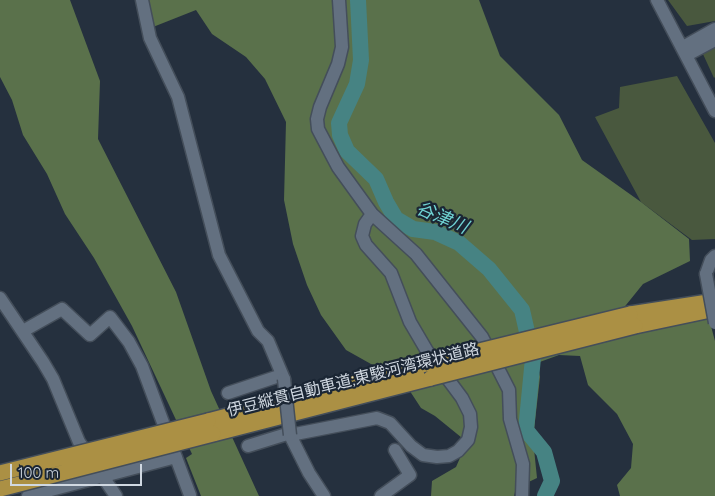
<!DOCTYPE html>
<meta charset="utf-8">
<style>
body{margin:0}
#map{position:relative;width:715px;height:496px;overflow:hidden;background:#25303e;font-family:Quicksand,sans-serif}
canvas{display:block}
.scale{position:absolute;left:10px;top:464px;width:132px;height:22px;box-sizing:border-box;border:2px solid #d0d8e1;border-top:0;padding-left:6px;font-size:15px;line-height:18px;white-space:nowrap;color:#d0d8e1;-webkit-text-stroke:4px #1b2634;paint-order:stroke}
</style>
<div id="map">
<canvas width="715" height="496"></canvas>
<div class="scale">100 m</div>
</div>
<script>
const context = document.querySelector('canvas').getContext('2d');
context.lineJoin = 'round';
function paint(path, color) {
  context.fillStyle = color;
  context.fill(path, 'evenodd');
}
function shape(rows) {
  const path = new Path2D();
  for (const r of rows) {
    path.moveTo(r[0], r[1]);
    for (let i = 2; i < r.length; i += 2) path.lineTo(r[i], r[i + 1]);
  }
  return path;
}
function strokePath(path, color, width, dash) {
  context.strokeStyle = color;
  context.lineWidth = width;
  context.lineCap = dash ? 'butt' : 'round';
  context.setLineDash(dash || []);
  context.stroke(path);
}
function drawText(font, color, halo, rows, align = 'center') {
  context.font = font + ' Quicksand,"Noto Sans JP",sans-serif';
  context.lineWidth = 4.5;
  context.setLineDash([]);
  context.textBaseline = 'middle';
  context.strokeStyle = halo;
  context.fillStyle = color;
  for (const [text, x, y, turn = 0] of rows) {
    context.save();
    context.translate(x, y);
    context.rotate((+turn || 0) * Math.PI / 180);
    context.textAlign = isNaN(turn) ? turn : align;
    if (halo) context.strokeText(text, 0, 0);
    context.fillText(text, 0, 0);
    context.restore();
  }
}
paint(shape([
 [668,0,715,0,715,21,687,26],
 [715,46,715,77,714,78,702,52],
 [677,76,715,143,715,239,692,240,641,202,595,117,619,108,620,87]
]), '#49583e');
paint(shape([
 [0,0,70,0,100,81,98,139,176,292,211,391,259,496,201,496,186,458,192,454,132,326,94,258,65,214,47,174,23,135,12,100,0,77],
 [148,0,479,0,500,56,559,115,582,160,641,202,689,239,690,261,643,284,622,310,708,315,715,341,715,496,620,496,617,485,631,468,633,444,617,414,588,385,580,356,559,355,537,363,540,377,533,439,537,478,516,488,514,496,431,496,432,481,456,467,467,442,435,416,421,408,396,370,371,364,346,350,321,315,307,285,293,244,284,200,286,122,265,79,246,57,212,34,196,10,153,27]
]), '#5a714b');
strokePath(shape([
 [358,0,361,60,357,84,339,123,340,135,347,151,376,179,386,202,396,219,413,229,435,232,459,243,489,269,522,310,533,358,526,430,544,452,552,481,545,496]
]), '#468383', 16);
const minor = shape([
 [142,0,150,38,178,97,219,255,258,331,268,341,284,379],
 [339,0,342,47,338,64,320,107,317,119,318,129,338,167,372,214,416,254,482,337,509,390,510,419,523,464,522,496],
 [657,0,715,111],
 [683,47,715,29],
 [687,55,715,40],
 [706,274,711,260,715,256],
 [0,298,43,362,53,379,79,442,116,496],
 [23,331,62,309,90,335,110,317,129,342,142,366,190,495],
 [228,393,282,375],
 [248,446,290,433],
 [28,496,176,457],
 [324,496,309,473,290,435,377,418,390,423,411,446,423,455,437,457,449,456,458,451,468,440,471,427,470,414,462,398,427,351,410,322,391,273,366,245,362,236,365,224,372,214],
 [381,496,410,475,395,450]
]);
const highway = shape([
 [630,314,715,301],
 [635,326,706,311],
 [208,421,422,365],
 [213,434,431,378]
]);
strokePath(minor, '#444e5a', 15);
strokePath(highway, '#444e5a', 18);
strokePath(minor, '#637080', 12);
strokePath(highway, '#ab9044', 15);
const minorBridge = shape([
 [706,274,715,323],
 [284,379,290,435]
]);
const highwayBridge = shape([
 [422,365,630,314],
 [431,378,635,326],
 [0,473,208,421],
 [0,489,213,434]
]);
strokePath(minorBridge, '#444e5a', 15, []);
strokePath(highwayBridge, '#444e5a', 18, []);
strokePath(minorBridge, '#637080', 12);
strokePath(highwayBridge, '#ab9044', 15);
drawText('16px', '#d0d8e1', '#1b2634', [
 ["伊豆縦貫自動車道;東駿河湾環状道路",353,380,-14]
]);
drawText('italic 18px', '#70d3d4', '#1b2634', [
 ["谷津川",442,218,23]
]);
</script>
